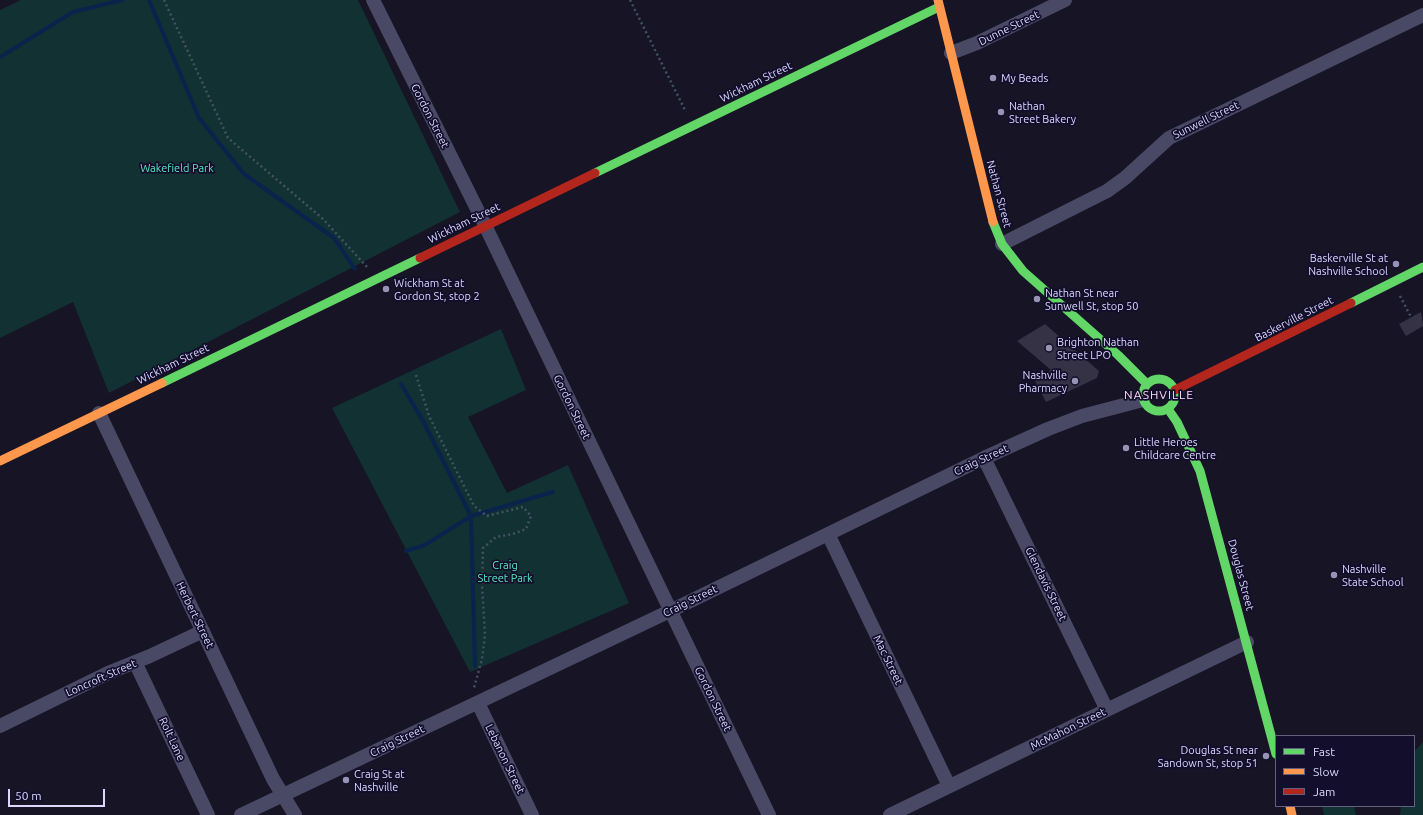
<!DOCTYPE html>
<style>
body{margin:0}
#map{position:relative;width:1423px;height:815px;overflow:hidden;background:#171425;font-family:Ubuntu,sans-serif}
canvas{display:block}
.legend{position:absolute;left:1275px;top:735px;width:140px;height:72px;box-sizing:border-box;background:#120e2b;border:1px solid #635f80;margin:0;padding:5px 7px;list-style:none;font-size:12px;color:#dcd8ff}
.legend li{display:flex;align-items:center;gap:8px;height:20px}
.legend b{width:20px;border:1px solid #635f80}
.scale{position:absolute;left:8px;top:789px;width:97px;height:18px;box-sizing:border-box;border:2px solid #dcd8ff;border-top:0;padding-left:5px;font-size:12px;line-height:14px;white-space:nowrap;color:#dcd8ff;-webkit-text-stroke:3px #120e2b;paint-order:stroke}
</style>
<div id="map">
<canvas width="1423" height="815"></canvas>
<ul class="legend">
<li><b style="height:5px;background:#63d668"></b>Fast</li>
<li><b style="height:5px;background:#ff974d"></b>Slow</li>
<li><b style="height:5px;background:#b3261e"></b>Jam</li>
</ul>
<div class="scale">50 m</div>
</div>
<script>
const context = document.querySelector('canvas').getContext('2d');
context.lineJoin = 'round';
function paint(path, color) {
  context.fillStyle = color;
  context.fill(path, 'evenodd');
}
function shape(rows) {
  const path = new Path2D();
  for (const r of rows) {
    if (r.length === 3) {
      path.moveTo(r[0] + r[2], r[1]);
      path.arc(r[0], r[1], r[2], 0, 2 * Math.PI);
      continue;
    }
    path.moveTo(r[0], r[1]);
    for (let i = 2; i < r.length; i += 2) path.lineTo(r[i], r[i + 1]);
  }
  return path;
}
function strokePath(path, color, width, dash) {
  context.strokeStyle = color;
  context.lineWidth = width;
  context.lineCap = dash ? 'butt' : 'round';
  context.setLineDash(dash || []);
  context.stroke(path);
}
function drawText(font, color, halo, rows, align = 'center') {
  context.font = font + ' Ubuntu,sans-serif';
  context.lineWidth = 3.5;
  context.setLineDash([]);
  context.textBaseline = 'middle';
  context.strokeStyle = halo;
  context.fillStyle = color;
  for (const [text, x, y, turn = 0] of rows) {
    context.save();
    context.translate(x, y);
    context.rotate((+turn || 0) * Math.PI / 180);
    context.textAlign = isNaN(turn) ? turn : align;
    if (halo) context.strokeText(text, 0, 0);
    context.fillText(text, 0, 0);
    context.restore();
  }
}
paint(shape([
 [21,0,358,0,460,212,109,393,73,302,0,338,0,10],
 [501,329,526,390,468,417,507,493,568,465,629,603,470,672,332,408],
 [1423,742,1423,815,1400,815,1401,806,1414,806,1414,752],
 [1322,806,1354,806,1356,815,1324,815]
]), '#123132');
strokePath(shape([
 [149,0,199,118,244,174,334,238,355,269],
 [0,57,73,12,122,0],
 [401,384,423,421,471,516,475,666],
 [406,551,425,545,471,516,553,492]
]), '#09234d', 4);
paint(shape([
 [1421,312,1423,326,1406,336,1399,324],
 [1045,324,1099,371,1097,378,1046,402,1034,379,1051,370,1017,341]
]), '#363246');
strokePath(shape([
 [164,0,228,138,323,219,367,267],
 [630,0,686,112],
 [1400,296,1411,317],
 [416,375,429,416,474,506,487,516,523,507,531,516,526,529,513,534,496,537,483,548,482,585,485,635,482,659,474,688]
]), '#425263', 2.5, [2, 3]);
strokePath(shape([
 [373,0,482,219,769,815],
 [951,53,977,43,1065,0],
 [1002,244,1107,191,1125,178,1169,138,1423,15],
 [99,413,273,779,295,815],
 [984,458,1107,710],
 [828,534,949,786],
 [135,662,208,815],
 [478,703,532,815],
 [0,726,108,673,150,656,203,631],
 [241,815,670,611,984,458,1048,429,1082,416,1143,400],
 [890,815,1247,642]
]), '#494966', 14);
strokePath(shape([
 [595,173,939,7],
 [993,222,1002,244,1023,271,1118,355,1147,384],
 [1351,303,1423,267],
 [1159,395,16],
 [162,383,420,258],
 [1168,409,1177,422,1200,471,1276,754]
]), '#63d668', 9);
strokePath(shape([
 [938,0,993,222],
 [0,461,162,383],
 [1290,806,1292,815]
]), '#ff974d', 9);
strokePath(shape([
 [420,258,595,173],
 [1175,390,1351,303]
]), '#b3261e', 9);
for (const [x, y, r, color] of [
 [993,78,4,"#9793b3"],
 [1001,112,4,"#9793b3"],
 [1396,264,4,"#9793b3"],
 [386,289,4,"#9793b3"],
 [1037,299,4,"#9793b3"],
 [1049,348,4,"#9793b3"],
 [1075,381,4,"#9793b3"],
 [1126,448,4,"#9793b3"],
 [1334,575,4,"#9793b3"],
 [1266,756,4,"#9793b3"],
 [346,780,4,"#9793b3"]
]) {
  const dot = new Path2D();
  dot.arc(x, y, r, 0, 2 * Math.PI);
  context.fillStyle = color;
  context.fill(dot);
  strokePath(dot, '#120e2b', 1.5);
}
drawText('11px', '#dcd8ff', '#120e2b', [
 ["Dunne Street",1009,28,-26],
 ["Wickham Street",756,82,-26],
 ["Gordon Street",430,116,63],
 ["Sunwell Street",1206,120,-26],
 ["Nathan Street",999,194,75],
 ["Wickham Street",464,223,-26],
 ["Baskerville Street",1294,319,-27],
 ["Wickham Street",173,364,-26],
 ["Gordon Street",572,407,64],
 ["Craig Street",981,460,-25],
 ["Douglas Street",1241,575,75],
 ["Glendavis Street",1046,584,64],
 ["Craig Street",690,601,-26],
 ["Herbert Street",195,615,64],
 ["Mac Street",888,660,64],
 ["Loncroft Street",101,678,-24],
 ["Gordon Street",713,699,64],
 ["McMahon Street",1068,729,-26],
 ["Rolt Lane",172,739,65],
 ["Craig Street",397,741,-26],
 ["Lebanon Street",505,759,64]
]);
drawText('11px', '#dcd8ff', '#120e2b', [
 ["My Beads",1001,78],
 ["Nathan",1009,106],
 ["Street Bakery",1009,119],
 ["Baskerville St at",1388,258,"right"],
 ["Nashville School",1388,271,"right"],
 ["Wickham St at",394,283],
 ["Gordon St, stop 2",394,296],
 ["Nathan St near",1045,293],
 ["Sunwell St, stop 50",1045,306],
 ["Brighton Nathan",1057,342],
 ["Street LPO",1057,355],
 ["Nashville",1067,375,"right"],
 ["Pharmacy",1067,388,"right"],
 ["Little Heroes",1134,442],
 ["Childcare Centre",1134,455],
 ["Nashville",1342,569],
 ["State School",1342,582],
 ["Douglas St near",1258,750,"right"],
 ["Sandown St, stop 51",1258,763,"right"],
 ["Craig St at",354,774],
 ["Nashville",354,787]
], 'left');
drawText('11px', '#59ebc3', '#120e2b', [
 ["Wakefield Park",177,168],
 ["Craig",505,565],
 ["Street Park",505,578]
]);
context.letterSpacing = '1px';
drawText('12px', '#ffdaf3', '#120e2b', [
 ["NASHVILLE",1159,395]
]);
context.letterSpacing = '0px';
</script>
